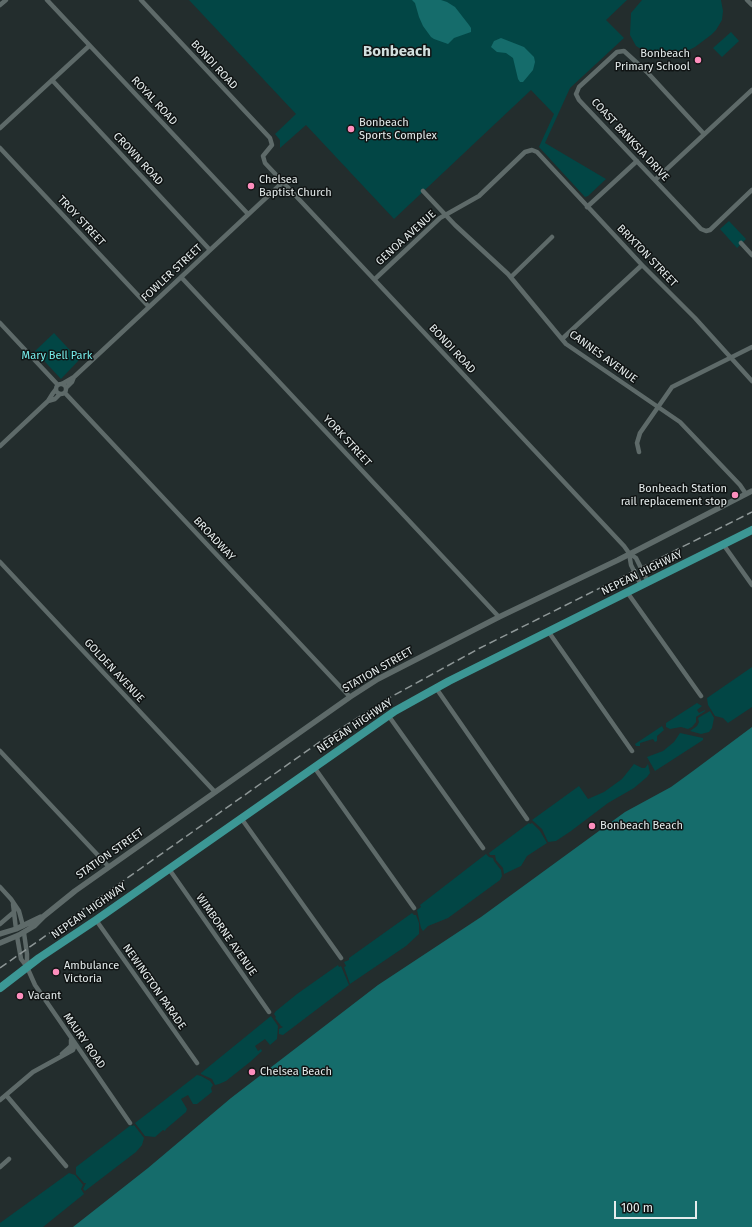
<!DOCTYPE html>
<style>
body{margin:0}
#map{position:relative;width:752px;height:1227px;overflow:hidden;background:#232d2d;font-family:"Fira Sans",sans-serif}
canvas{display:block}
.scale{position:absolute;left:614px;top:1201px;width:83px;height:18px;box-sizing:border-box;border:2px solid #e5ecec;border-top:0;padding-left:5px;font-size:12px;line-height:14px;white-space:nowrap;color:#e5ecec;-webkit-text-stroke:3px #101414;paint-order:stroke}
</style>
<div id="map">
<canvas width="752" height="1227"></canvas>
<div class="scale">100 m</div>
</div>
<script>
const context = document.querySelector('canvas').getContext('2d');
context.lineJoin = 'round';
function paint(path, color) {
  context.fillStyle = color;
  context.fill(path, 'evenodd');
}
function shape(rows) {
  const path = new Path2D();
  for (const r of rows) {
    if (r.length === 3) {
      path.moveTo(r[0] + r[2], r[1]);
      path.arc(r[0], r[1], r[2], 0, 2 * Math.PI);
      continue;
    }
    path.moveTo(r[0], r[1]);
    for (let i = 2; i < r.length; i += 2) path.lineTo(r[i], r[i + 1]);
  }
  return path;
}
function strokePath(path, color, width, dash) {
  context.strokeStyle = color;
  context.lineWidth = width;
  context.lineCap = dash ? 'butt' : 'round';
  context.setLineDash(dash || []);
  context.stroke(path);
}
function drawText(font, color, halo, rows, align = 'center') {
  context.font = font + ' "Fira Sans",sans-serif';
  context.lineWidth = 3;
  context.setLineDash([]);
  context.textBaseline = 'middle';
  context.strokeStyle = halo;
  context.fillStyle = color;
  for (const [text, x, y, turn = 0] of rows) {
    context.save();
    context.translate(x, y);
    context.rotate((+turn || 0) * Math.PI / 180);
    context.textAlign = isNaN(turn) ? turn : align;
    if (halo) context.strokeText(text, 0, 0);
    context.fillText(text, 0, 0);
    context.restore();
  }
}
paint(shape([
 [189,0,627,0,606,20,624,38,570,88,545,143,606,179,588,196,585,197,539,147,554,114,531,90,394,219,306,125,280,148,280,140,275,134,296,114],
 [642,0,721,0,723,11,722,20,716,30,711,35,695,47,683,53,668,57,656,56,646,52,636,46,630,35,631,13],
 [731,32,739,41,722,57,713,48],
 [729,221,746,239,737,248,720,229],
 [54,333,79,360,61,379,35,351],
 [752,667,752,707,728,723,723,718,715,716,708,705,707,698],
 [697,703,702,706,697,710,699,713,705,710,705,711,696,717,696,722,692,727,688,729,681,727,670,729,666,727,666,723],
 [710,711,714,718,712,728,709,732,701,734,690,731,697,726,699,722,698,718],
 [662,726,664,730,657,736,657,741,655,742,653,739,640,743,640,746,636,746,635,744],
 [680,733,703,738,703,740,655,771,647,757,663,751,674,742],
 [634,764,642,768,645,768,648,764,650,773,647,777,634,788,608,803,571,831,556,841,548,842,542,829,532,820,579,786,588,799,604,792,622,779],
 [529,823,530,824,532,823,540,831,547,843,527,856,521,866,504,874,503,868,496,860,495,855,490,855,489,853],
 [486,854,489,857,493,858,494,861,501,870,502,876,500,880,448,918,428,926,423,931,421,928,417,910,421,907,420,905],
 [412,913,414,915,416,915,419,923,419,934,406,946,350,984,344,967,346,966,344,962,349,960,349,958],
 [338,965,339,967,341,966,349,985,283,1035,279,1034,279,1029,283,1027,281,1026,275,1018,276,1017,274,1014,276,1011,297,994],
 [271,1016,278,1026,277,1039,270,1045,265,1039,255,1046,258,1051,261,1049,262,1051,250,1062,226,1081,219,1084,215,1085,212,1079,201,1074,201,1073],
 [197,1075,201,1076,210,1081,213,1085,211,1088,212,1092,197,1104,193,1104,188,1095,181,1099,187,1109,186,1112,166,1129,165,1131,163,1130,155,1137,145,1136,135,1123],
 [131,1125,132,1126,134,1125,144,1138,142,1145,136,1152,85,1191,83,1189,86,1183,84,1183,76,1174,76,1167],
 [69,1173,75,1175,83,1185,81,1189,84,1194,43,1227,0,1227,0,1223]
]), '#024645');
paint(shape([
 [412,0,441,0,447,2,455,7,469,25,471,28,471,32,454,38,448,44,434,39,431,37,423,26,419,17,415,3],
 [501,38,524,47,534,57,535,62,533,70,523,82,520,82,518,79,513,58,506,53,497,52,491,47,494,41],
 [752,727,752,1227,73,1227,148,1168,231,1098,378,985,481,917,625,812,671,787,693,771]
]), '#156c6b');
strokePath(shape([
 [47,0,248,214],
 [141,0,270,138,272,145,263,156,265,163,624,546,629,553,636,558,648,582],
 [747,0,752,5],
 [0,5,6,0],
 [52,80,210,250],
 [0,128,89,46],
 [704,134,647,72,624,51,617,52,579,87,577,92,576,94,579,100,701,229,706,231,710,230,752,190],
 [0,148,149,307],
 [655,180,752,90],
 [423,191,455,225,508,274,566,344,680,422,740,485,746,494],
 [587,207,637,161],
 [741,243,752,255],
 [181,277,499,617],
 [511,277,552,237],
 [375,279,440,218,479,196,525,152,532,150,537,152,642,265,695,318,752,381],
 [0,323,58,385],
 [562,339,642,265],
 [61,389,5],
 [62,384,74,377,283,182],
 [66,388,72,382,74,377],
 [65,393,350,697],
 [48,401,55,399,60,394],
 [0,446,48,401,53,393,56,389],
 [639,452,637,443,640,433,672,387,752,347],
 [723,544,752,585],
 [629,553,631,565,641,585],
 [0,562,215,792],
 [627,592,701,696],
 [548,631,632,751],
 [436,688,527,819],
 [388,715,483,848],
 [0,751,109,867],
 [314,767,414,908],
 [241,818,341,958],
 [169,869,269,1012],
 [0,887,11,899,19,911,23,926],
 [13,904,16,929],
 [96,920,197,1063],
 [0,924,14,912],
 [24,933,27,954,27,967,35,985,130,1123],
 [17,936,21,959,27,967],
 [62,1054,71,1046,71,1040],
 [6,1095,66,1166],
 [0,1100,33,1072,73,1050,75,1045],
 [0,1167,9,1159]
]), '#5e6a69', 4.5);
strokePath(shape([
 [0,934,16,929,41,917],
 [0,943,19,935,34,926,44,916,75,891,109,867,350,697,378,679,499,617,618,560,752,491]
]), '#5e6a69', 5.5);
strokePath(shape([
 [0,988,39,958,96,920,395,711,449,681,752,530]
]), '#3c9795', 8);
strokePath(shape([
 [0,968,321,741,389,698,480,648,752,512]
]), '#8e9797', 1.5, [8, 4]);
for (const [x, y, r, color] of [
 [698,60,4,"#fe8ebd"],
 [351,129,4,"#fe8ebd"],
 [251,186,4,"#fe8ebd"],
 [735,495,4,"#fe8ebd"],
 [592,826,4,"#fe8ebd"],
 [56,972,4,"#fe8ebd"],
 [20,996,4,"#fe8ebd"],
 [252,1072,4,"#fe8ebd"]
]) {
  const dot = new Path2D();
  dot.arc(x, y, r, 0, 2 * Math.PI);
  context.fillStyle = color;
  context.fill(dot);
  strokePath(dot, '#101414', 1.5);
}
drawText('11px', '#e5ecec', '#101414', [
 ["Bonbeach",690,54,"right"],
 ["Primary School",690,67,"right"],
 ["Bonbeach",359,123],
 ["Sports Complex",359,136],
 ["Chelsea",259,180],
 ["Baptist Church",259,193],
 ["Bonbeach Station",727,489,"right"],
 ["rail replacement stop",727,502,"right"],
 ["Bonbeach Beach",600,826],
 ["Ambulance",64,966],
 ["Victoria",64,979],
 ["Vacant",28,996],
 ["Chelsea Beach",260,1072]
], 'left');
drawText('11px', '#e5ecec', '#101414', [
 ["BONDI ROAD",214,65,47],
 ["ROYAL ROAD",154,101,47],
 ["COAST BANKSIA DRIVE",630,140,47],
 ["CROWN ROAD",138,159,47],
 ["TROY STREET",81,221,47],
 ["GENOA AVENUE",406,238,-42],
 ["BRIXTON STREET",647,256,46],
 ["FOWLER STREET",172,273,-43],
 ["BONDI ROAD",452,349,47],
 ["CANNES AVENUE",603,357,36],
 ["YORK STREET",347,441,47],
 ["BROADWAY",214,539,47],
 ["NEPEAN HIGHWAY",642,573,-26],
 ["STATION STREET",378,670,-30],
 ["GOLDEN AVENUE",114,671,47],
 ["NEPEAN HIGHWAY",355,726,-34],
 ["STATION STREET",110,854,-35],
 ["NEPEAN HIGHWAY",89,911,-35],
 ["WIMBORNE AVENUE",226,935,55],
 ["NEWINGTON PARADE",154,987,55],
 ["MAURY ROAD",84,1041,55]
]);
drawText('11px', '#76ecea', '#101414', [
 ["Mary Bell Park",57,356]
]);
drawText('bold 15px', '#d2dfde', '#101414', [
 ["Bonbeach",397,52]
]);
</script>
